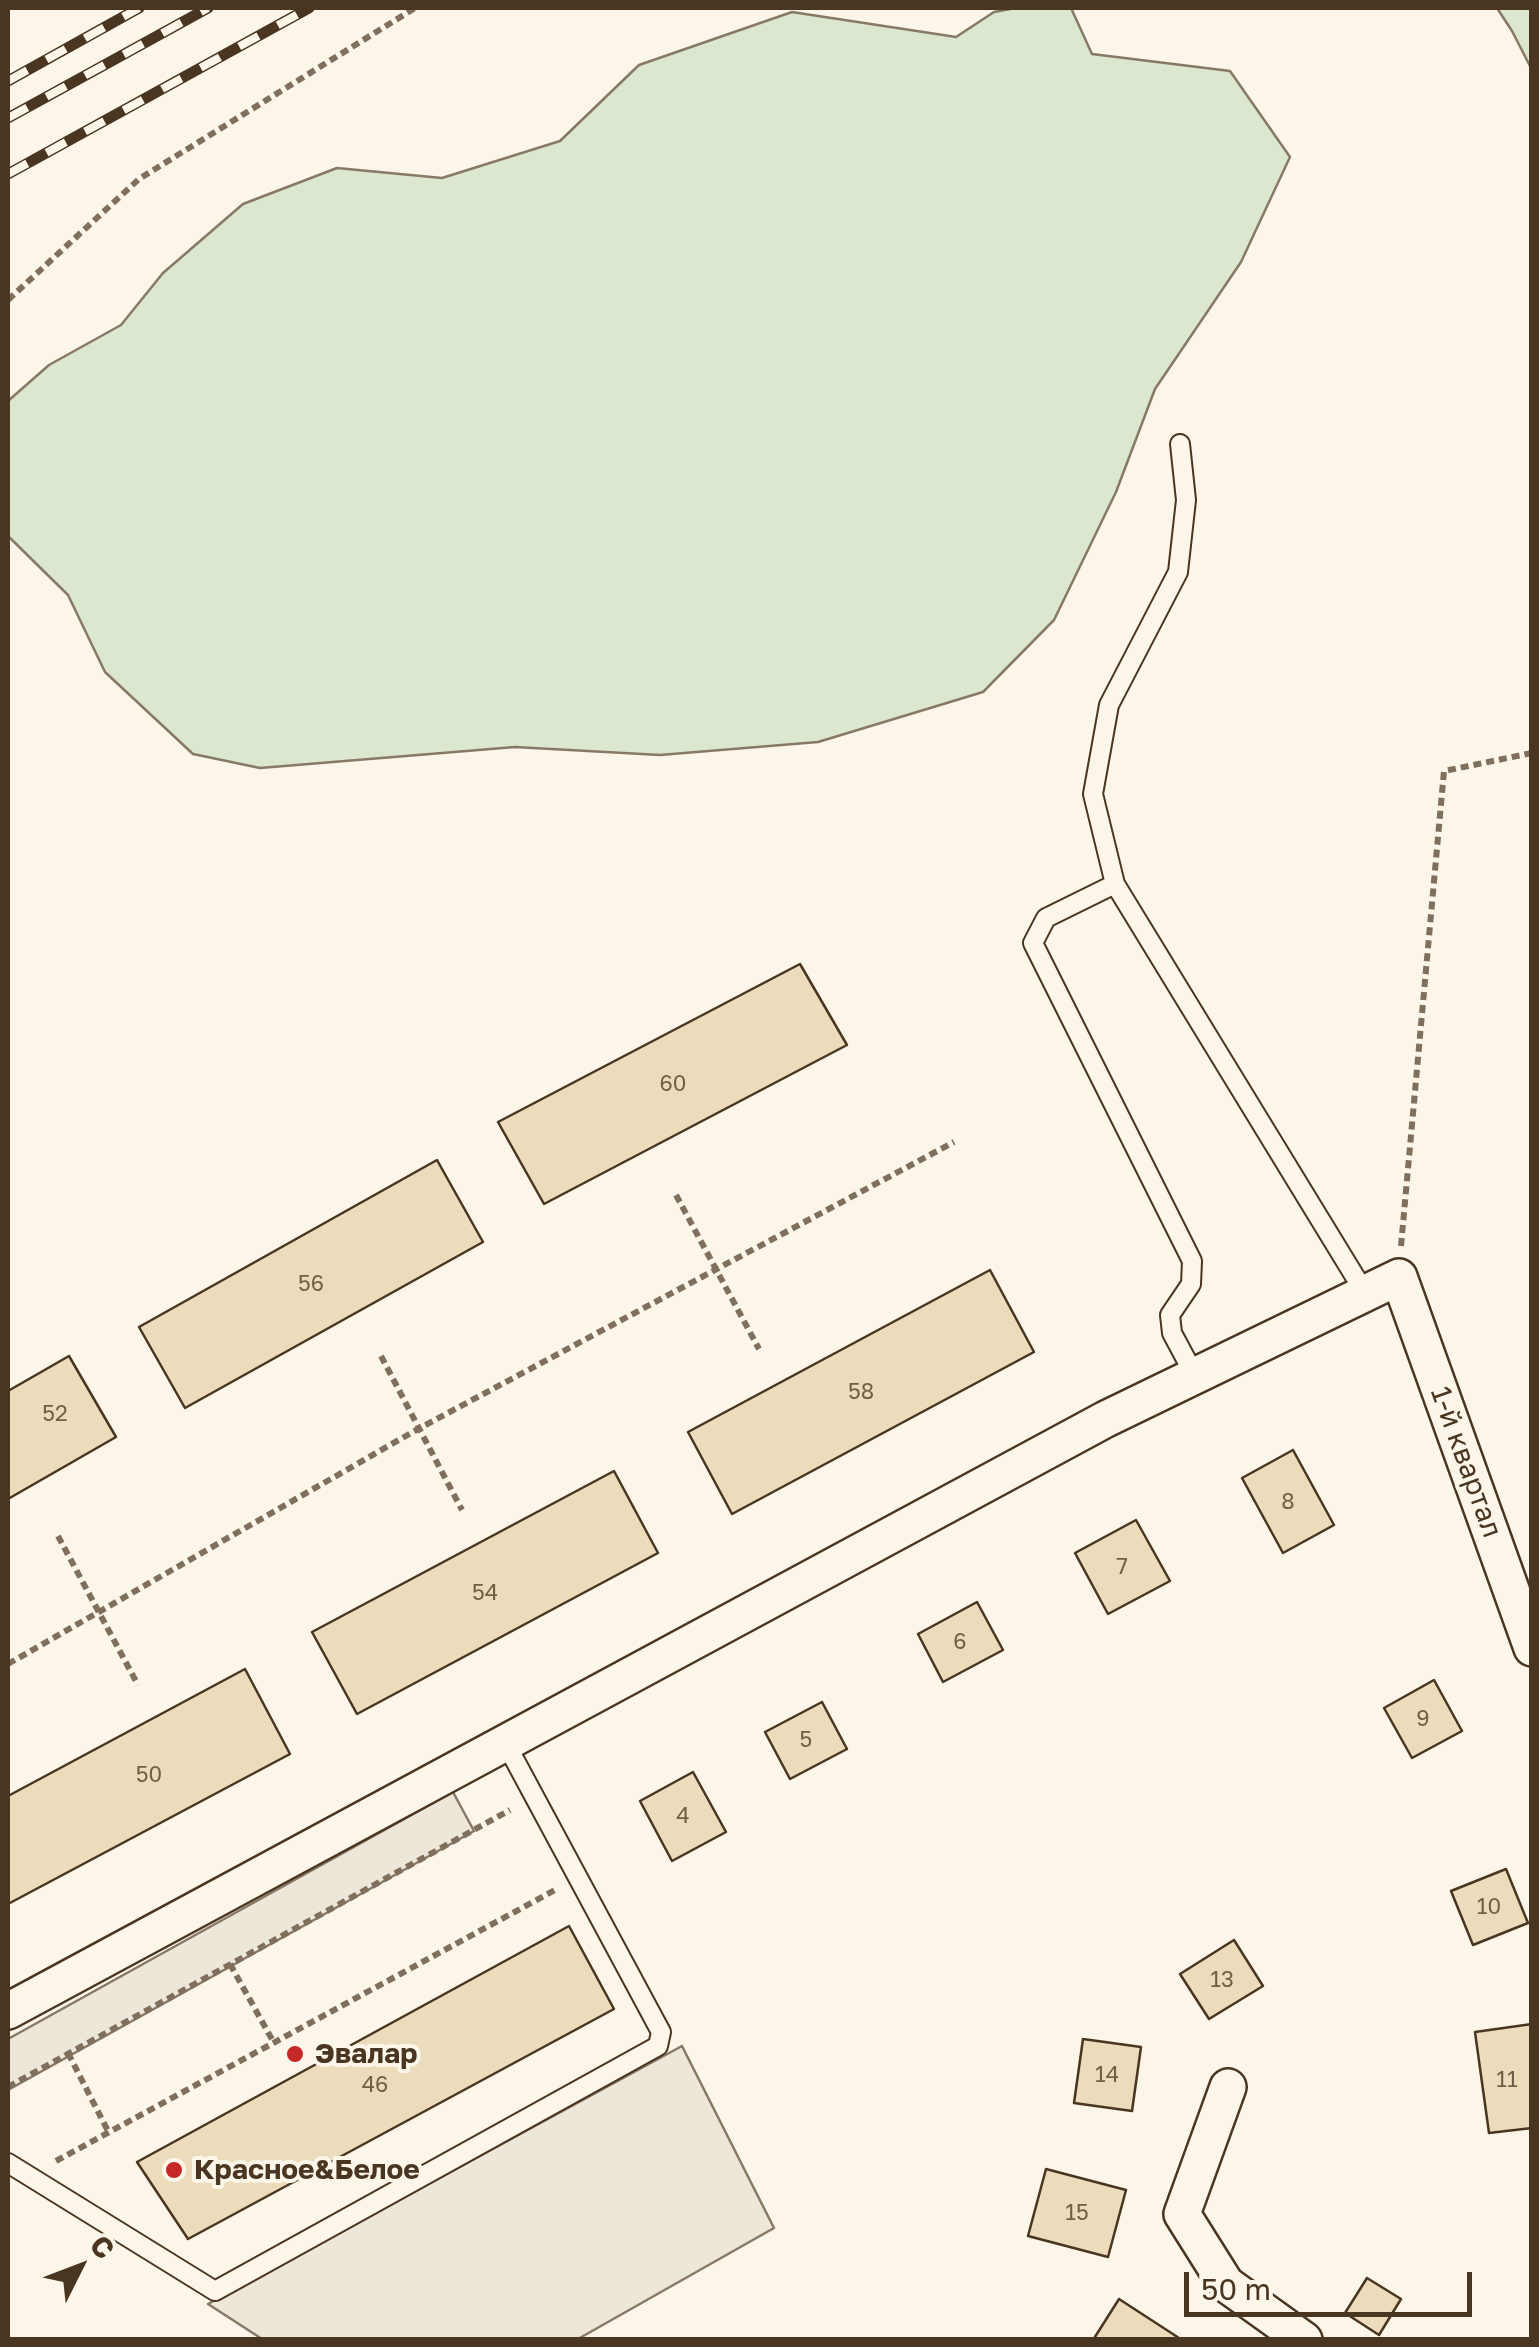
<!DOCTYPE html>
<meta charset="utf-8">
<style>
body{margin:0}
#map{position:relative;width:1539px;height:2347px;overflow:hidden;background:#fbf6e9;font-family:"Golos Text",sans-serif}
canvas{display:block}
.frame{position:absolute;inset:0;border:10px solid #4a3520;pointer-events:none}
.north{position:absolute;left:30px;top:2217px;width:100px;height:100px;-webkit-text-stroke:8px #fbf6e9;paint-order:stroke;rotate:48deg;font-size:28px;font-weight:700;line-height:40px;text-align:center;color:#4a3520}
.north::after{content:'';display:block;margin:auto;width:35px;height:45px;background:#4a3520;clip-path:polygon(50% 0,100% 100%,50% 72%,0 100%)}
.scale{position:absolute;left:1184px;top:2272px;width:288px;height:45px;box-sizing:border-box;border:5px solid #4a3520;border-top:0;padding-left:12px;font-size:30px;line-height:35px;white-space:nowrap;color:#4a3520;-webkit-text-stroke:8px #fbf6e9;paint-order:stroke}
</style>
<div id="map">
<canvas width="1539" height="2347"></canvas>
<div class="frame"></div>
<div class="north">С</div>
<div class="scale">50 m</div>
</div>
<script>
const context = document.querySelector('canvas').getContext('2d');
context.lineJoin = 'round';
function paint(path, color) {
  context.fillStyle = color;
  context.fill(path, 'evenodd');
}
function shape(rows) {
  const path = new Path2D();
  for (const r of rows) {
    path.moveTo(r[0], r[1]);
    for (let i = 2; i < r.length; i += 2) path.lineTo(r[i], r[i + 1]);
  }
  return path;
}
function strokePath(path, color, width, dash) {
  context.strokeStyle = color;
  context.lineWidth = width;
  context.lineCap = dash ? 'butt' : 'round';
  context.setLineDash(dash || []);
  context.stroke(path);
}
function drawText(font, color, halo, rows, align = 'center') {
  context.font = font + ' "Golos Text",sans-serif';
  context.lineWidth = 8;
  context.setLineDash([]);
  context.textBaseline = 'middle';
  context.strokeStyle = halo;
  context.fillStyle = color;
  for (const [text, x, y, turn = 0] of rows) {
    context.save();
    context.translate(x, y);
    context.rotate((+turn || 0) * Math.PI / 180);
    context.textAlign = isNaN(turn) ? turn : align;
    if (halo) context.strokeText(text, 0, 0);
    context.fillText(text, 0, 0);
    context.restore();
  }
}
const green = shape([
 [1016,8,1071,8,1092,54,1230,71,1290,157,1241,262,1155,389,1116,492,1054,620,983,692,818,742,660,755,515,747,260,768,193,754,105,672,68,595,8,536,8,401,49,365,121,325,163,273,243,204,337,168,442,178,560,141,639,65,792,12,956,37,994,12,1016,8],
 [1497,8,1531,8,1531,68,1512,31,1497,8]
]);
paint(green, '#dce7d0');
strokePath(green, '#887966', 2.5);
const parking = shape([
 [453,1792,474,1831,8,2090,8,2039,453,1792],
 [682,2046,774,2228,578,2339,262,2339,208,2304,682,2046]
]);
paint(parking, '#ede7d9');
strokePath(parking, '#887966', 2.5);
const building = shape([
 [800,964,847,1045,544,1204,498,1122,800,964],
 [437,1160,483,1242,185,1408,139,1327,437,1160],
 [990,1270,1034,1352,732,1514,688,1432,990,1270],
 [69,1356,116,1437,8,1499,8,1391,69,1356],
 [1293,1450,1334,1525,1283,1553,1242,1478,1293,1450],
 [614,1471,658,1553,357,1714,312,1632,614,1471],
 [1136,1520,1170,1581,1108,1614,1075,1553,1136,1520],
 [977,1602,1003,1650,943,1682,918,1634,977,1602],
 [245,1669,290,1754,8,1904,8,1796,245,1669],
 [1434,1680,1462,1731,1412,1758,1384,1708,1434,1680],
 [822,1702,847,1749,790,1779,765,1732,822,1702],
 [693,1772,726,1832,672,1861,640,1801,693,1772],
 [1506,1869,1528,1923,1473,1945,1451,1891,1506,1869],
 [569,1926,614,2009,188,2239,137,2162,569,1926],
 [1234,1940,1263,1986,1209,2019,1180,1974,1234,1940],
 [1532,2024,1532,2128,1489,2133,1475,2032,1532,2024],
 [1083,2039,1141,2047,1132,2111,1074,2103,1083,2039],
 [1046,2169,1126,2190,1108,2257,1028,2236,1046,2169],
 [1367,2278,1401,2299,1379,2335,1345,2313,1367,2278],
 [1119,2299,1179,2338,1178,2340,1093,2340,1119,2299]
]);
paint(building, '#ecdcbc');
strokePath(building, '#4a3520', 2.5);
const service = shape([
 [1180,444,1186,500,1178,572,1109,705,1093,794,1115,884,1365,1293],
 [1115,884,1046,918,1033,943,1192,1261,1191,1284,1170,1315,1172,1333,1195,1376],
 [8,2163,215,2291,658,2046,661,2032,505,1742]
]);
const minor = shape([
 [8,2011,1106,1419,1399,1277,1532,1648],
 [1228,2087,1182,2214,1226,2284,1304,2340]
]);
strokePath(service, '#4a3520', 22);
strokePath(minor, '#4a3520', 40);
strokePath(shape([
 [8,300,139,179,415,8],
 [676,1195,759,1349],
 [1401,1246,1444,771,1532,753],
 [381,1356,462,1510],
 [58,1536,138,1685],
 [8,1664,418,1429,954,1142],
 [230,1964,274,2043],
 [68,2053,109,2133],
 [8,2087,510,1810],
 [56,2161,555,1890]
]), '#7f6f5c', 6, [8, 5]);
strokePath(service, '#fbf6e9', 18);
strokePath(minor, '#fbf6e9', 35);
const rail = shape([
 [8,81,139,8],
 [8,118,208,8],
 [8,174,309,8]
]);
strokePath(rail, '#4a3520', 11);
strokePath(rail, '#fbf6e9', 8, [22]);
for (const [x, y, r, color] of [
 [295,2054,10,"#c62828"],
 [174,2170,10,"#c62828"]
]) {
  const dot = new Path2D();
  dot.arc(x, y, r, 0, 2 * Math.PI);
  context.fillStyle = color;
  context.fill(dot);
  strokePath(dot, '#fbf6e9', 4);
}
drawText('22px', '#725f47', null, [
 ["60",673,1084],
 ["56",311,1284],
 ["58",861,1392],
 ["52",55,1414],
 ["8",1288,1502],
 ["7",1122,1567],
 ["54",485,1593],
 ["6",960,1642],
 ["9",1423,1719],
 ["5",806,1740],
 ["50",149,1775],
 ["4",683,1816],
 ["10",1489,1907],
 ["13",1222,1980],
 ["14",1107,2075],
 ["11",1507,2080],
 ["46",375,2085],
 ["15",1077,2213]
]);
drawText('28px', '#4a3520', '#fbf6e9', [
 ["1-й квартал",1466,1462,70]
]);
drawText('bold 28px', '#4a3520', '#fbf6e9', [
 ["Эвалар",315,2054],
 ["Красное&Белое",194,2170]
], 'left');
</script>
